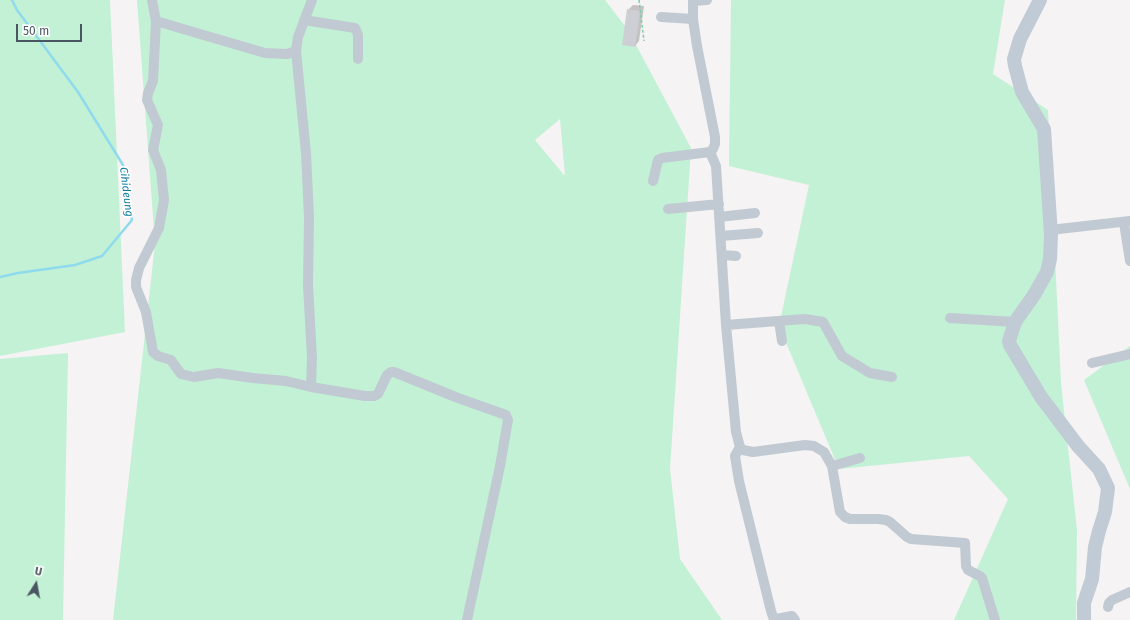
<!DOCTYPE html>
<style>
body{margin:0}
#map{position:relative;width:1130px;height:620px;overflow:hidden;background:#f5f3f3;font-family:"Fira Sans",sans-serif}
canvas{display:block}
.north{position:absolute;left:16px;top:564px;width:40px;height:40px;-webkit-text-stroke:3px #fff;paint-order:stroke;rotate:11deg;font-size:11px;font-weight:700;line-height:16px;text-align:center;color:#4a5661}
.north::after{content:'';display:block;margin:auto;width:14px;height:18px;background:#4a5661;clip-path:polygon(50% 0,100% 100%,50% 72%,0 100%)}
.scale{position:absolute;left:16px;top:24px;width:66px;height:18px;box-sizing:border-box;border:2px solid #4a5661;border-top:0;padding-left:5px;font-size:12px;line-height:14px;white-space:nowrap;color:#4a5661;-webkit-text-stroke:3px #fff;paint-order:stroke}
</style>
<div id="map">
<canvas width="1130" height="620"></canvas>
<div class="north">U</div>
<div class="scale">50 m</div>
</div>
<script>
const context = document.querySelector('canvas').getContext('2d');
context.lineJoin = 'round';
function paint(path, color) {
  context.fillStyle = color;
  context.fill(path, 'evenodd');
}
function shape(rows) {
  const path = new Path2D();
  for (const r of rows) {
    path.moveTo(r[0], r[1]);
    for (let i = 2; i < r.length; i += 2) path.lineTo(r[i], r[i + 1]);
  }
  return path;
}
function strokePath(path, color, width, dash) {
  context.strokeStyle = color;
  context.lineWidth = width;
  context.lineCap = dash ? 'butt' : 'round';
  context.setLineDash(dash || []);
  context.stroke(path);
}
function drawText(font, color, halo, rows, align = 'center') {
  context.font = font + ' "Fira Sans",sans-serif';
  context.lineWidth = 3.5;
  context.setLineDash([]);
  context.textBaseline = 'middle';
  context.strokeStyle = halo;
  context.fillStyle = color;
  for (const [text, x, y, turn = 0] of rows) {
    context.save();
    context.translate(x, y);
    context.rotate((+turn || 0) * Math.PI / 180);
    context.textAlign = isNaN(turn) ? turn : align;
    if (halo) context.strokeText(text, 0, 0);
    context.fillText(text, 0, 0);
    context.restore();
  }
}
paint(shape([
 [0,0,110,0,125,332,0,356],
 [137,0,605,0,628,30,691,148,670,469,680,559,722,620,113,620,155,244],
 [560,119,565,175,564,175,535,140],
 [731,0,1005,0,993,74,1048,110,1061,383,1077,530,1076,620,954,620,1008,499,969,456,839,469,779,326,809,185,729,166],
 [1130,346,1130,489,1084,380],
 [68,353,63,620,0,620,0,359]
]), '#c3f1d5');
paint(shape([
 [633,5,644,6,639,41,635,46,628,10]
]), '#0003');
strokePath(shape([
 [0,277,18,273,75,265,102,256,132,220,123,165,78,92,17,10,12,0]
]), '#90daee', 2.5);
paint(shape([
 [627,9,640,11,635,47,622,45]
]), '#cdcfd5');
strokePath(shape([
 [639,0,644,41]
]), '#7ad0a6', 1.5, [3, 2]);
strokePath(shape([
 [152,0,156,21,153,81,148,93,147,100,158,125,153,150,161,170,164,200,159,228,139,268,136,280,136,287,146,312,153,352,158,356,171,360,181,374,194,377,218,373,253,378,286,381,311,387,365,396,374,396,378,394,387,375,391,372,394,372,458,398,506,415,508,420,500,466,467,620],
 [693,0,693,19,697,46,715,137,715,144,713,149,710,152,716,166,726,325,736,432,740,447,743,450,753,452,805,445,814,446,824,452,832,466,840,512,845,517,850,519,878,519,886,520,890,522,907,537,911,539,965,543,966,566,968,570,980,576,982,578,995,620],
 [694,1,707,0],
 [661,17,693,19],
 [304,20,355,28,358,35,358,59],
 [156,21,265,53,287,54,296,51],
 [653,181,658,160,662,158,710,152],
 [668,209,719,204],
 [719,217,755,213],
 [1124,223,1130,261],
 [1050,230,1130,221],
 [721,236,758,233],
 [722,255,736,256],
 [950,318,1015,322],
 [779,321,782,341],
 [726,325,791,320,805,319,823,322,842,356,870,373,892,377],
 [1092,363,1130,354],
 [311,387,312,358,308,285,309,217,306,153,296,51,298,37,312,0],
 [740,447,735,456,739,481,771,611,773,617,776,619,792,616,795,620],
 [832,466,860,458],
 [1108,607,1109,603,1112,600,1130,592]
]), '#c1cad2', 10);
strokePath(shape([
 [1040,0,1020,39,1014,59,1015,66,1022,92,1044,129,1051,235,1050,259,1047,272,1034,295,1015,322,1009,341,1010,345,1041,397,1078,446,1099,469,1108,488,1105,512,1099,531,1095,547,1092,579,1084,603,1084,620]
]), '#c1cbd6', 14);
drawText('italic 11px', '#0c7c9b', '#fff', [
 ["Cihideung",126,192,83]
]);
</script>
